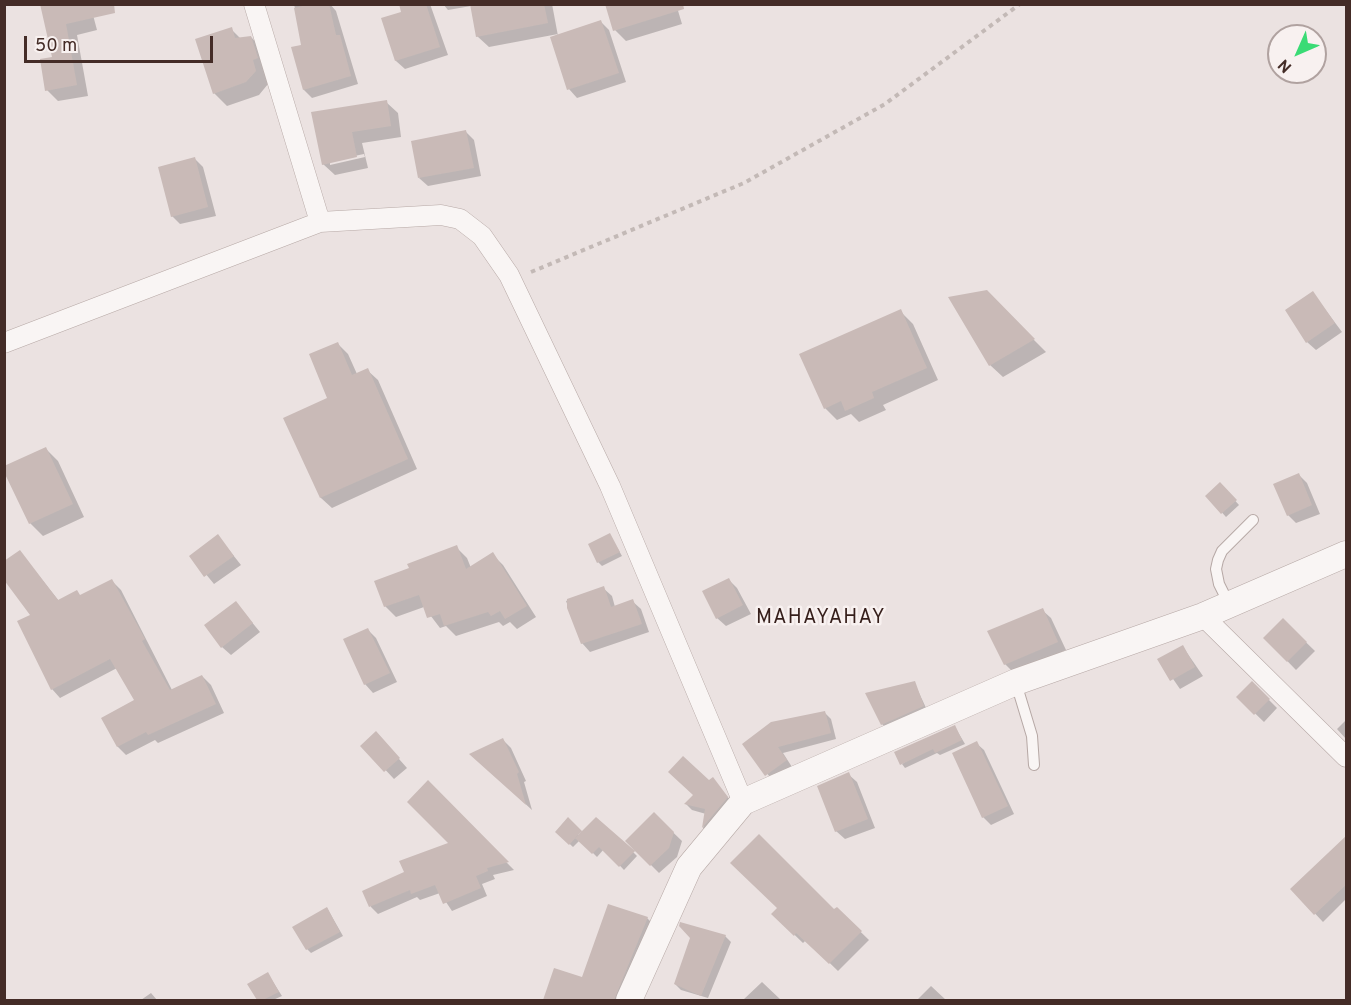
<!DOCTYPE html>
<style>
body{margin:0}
#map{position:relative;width:1351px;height:1005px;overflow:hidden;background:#ebe2e1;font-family:Overpass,sans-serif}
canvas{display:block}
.frame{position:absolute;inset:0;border:6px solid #442c27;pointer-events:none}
.north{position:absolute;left:1267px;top:24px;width:60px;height:60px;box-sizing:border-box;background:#f8f1f0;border:2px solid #b0a2a0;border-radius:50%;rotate:225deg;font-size:16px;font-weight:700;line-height:24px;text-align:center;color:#442c27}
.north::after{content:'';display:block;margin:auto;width:21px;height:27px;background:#3adb75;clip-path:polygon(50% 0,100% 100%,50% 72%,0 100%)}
.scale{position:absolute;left:24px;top:36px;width:189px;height:27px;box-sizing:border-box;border:3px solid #442c27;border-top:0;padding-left:8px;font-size:18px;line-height:21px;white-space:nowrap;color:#442c27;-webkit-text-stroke:4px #f8f1f0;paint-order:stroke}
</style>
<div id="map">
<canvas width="1351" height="1005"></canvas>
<div class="frame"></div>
<div class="north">N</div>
<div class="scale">50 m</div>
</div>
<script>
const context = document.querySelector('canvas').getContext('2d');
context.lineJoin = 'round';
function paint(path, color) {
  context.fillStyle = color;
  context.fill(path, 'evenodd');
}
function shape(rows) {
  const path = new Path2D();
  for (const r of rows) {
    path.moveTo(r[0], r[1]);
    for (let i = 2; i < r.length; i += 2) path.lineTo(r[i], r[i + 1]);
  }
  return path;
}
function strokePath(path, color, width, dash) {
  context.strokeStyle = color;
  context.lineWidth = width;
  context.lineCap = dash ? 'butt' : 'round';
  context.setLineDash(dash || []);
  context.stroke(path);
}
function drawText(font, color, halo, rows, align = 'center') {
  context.font = font + ' Overpass,sans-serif';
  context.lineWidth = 5;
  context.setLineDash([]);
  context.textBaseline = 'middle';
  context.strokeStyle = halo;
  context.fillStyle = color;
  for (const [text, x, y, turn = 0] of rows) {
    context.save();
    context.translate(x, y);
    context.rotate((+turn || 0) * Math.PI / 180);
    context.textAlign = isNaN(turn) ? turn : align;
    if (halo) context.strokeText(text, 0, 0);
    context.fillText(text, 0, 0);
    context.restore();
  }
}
paint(shape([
 [42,4,93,15,97,30,77,35,88,96,58,101,47,90,54,58],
 [294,4,330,4,336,11,358,84,312,98,304,90,293,48,303,46],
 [400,4,430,4,448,55,405,69,396,61,383,19,403,12],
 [443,4,552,4,558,36,601,22,609,30,626,82,577,98,569,89,558,34,489,47,477,36,471,6,448,10],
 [676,4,682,24,626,41,615,30],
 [231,29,240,38,251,37,263,50,268,84,259,95,227,106,214,93],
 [386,102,398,113,401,137,362,143,368,168,335,175,323,164,312,113],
 [364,154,365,157,330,165,330,161],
 [466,132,474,140,481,176,428,186,419,178],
 [195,159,203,167,216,216,180,224,172,216],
 [986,292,1046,352,1003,377,990,365],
 [1313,293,1342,332,1316,350,1307,342],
 [900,311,913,324,938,380,883,405,886,410,859,422,851,414,837,420,825,408],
 [338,344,348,354,357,374,367,370,378,380,417,469,332,508,321,498,285,419,329,399],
 [45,448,58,461,84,517,43,536,30,523,5,471],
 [1299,475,1307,483,1320,514,1296,523,1288,515],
 [1220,484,1239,505,1226,517,1207,496],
 [610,535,622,556,602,566,598,562],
 [218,536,241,565,214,584,191,556],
 [456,547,467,558,471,568,492,554,503,565,536,617,517,629,510,622,503,626,499,622,456,636,446,626,440,628,424,607,396,617,385,606,411,569],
 [20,552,59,601,81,596,112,581,121,590,172,690,202,676,211,685,224,713,158,743,155,740,126,755,118,747,103,718,136,701,117,668,60,698,52,689,32,615],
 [729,580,737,588,751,614,726,626,717,618],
 [603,588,612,596,615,607,632,601,641,609,649,632,590,652,582,643,566,601],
 [236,603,260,632,231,655,222,647],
 [1042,610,1051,618,1066,650,1014,673,1005,664],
 [1283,620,1315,651,1296,670,1265,638],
 [368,630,376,638,397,682,373,693,365,684],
 [1183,647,1203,676,1180,689,1160,660],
 [914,682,927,710,886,728,882,724],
 [1252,683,1277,708,1264,722,1238,697],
 [824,712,831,719,836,739,783,753,792,767,773,781,744,744],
 [1346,720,1346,739,1337,729],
 [955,727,965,744,940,755,937,753,905,768,902,764],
 [503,740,511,748,526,781,524,782,532,810,479,761],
 [384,742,407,768,394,779,363,746],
 [976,743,984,750,1014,814,991,825,983,817,954,754],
 [848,774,857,782,875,828,845,839,836,831],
 [713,779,734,805,709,834,703,828,706,814,692,810,686,804],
 [428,783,514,870,493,875,495,879,482,884,487,896,452,911,440,893,420,900,417,897,378,914,371,907,364,892,405,873,451,844],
 [654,814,682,841,677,857,659,873,627,841],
 [557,832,621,840,637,856,624,870,604,849,597,857,580,840,573,847],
 [1346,841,1346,899,1323,922,1292,889],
 [327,908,343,936,311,953,307,949],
 [837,909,869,940,838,971,806,940,803,943,773,914],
 [647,918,655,926,624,1000,545,1000,555,969,583,979],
 [725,936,731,942,708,998,681,990,675,984],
 [268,974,282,996,273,1000,258,1000,249,984],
 [762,982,781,1000,743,1000],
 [931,986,946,1000,917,1000],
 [151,993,157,1000,141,1000]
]), '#0003');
paint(shape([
 [40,4,114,4,115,13,66,24,77,85,45,91,40,59,52,57],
 [311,4,329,4,336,35,340,35,351,76,303,90,291,47,301,45,294,8],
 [399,4,426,4,440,47,395,61,381,18,401,12],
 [470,4,544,4,548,23,476,37],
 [605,4,683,4,684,9,613,31],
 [601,20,619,73,567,90,550,37],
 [232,27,235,38,251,36,258,58,253,60,256,71,246,82,213,94,195,39],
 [387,100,391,126,352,132,357,157,322,165,311,112],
 [466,130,474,168,418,178,411,141],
 [195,157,208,207,171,217,158,167],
 [987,290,1035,339,989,366,948,297],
 [1313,291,1335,323,1306,343,1285,310],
 [901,309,927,368,872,392,874,398,845,411,841,401,824,409,799,354],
 [338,342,352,375,368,368,408,459,320,498,283,418,327,398,309,354],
 [46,447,73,504,29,524,4,472,4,466],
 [1299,473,1312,505,1287,516,1273,484],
 [1220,482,1237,500,1221,514,1205,496],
 [610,533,620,552,597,563,588,544],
 [218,534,234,556,204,577,189,556],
 [457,545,466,569,493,552,527,606,505,619,500,611,491,616,488,612,444,626,440,614,427,618,419,595,384,607,374,581,409,568,407,564],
 [20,550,58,600,77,590,80,595,112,579,145,639,142,641,170,690,202,675,216,704,148,735,146,732,117,747,101,718,134,700,110,659,51,690,17,621,30,615,4,580,4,561],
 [729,578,743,605,716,619,702,591],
 [604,586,611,607,633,599,642,624,581,644,567,608,567,599],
 [236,601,253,623,221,648,204,625],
 [1043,608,1058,642,1004,665,987,631],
 [1283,618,1307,642,1287,662,1263,638],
 [368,628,390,673,364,685,343,639],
 [1183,645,1195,667,1170,681,1157,659],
 [915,681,924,706,881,725,865,693],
 [1252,681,1270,699,1254,715,1236,697],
 [825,711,831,733,778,747,787,760,765,776,742,744,771,722],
 [955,725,962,740,935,753,933,749,900,765,894,752],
 [376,731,400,758,384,772,360,746],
 [503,738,519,772,517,774,526,805,469,754],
 [977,741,1008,806,982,818,952,753],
 [683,756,709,780,713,777,728,797,702,828,705,809,684,804,693,795,668,772],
 [849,772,868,819,835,832,817,786],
 [428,780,509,862,487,868,488,871,476,876,481,888,443,904,435,885,411,894,410,890,369,907,362,891,404,872,399,861,448,843,407,802],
 [654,812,674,832,669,848,650,866,625,841],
 [568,817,582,831,569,845,555,832],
 [596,817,635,851,619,867,599,847,592,854,575,838],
 [759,834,834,909,837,907,862,931,829,964,796,933,794,936,771,914,777,908,730,863],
 [1347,835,1347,884,1314,915,1290,889],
 [608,904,648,917,614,1000,543,1000,554,968,582,977],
 [327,907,340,932,306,950,292,927],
 [680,922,726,935,701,996,674,984,690,938,679,926],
 [268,972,279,992,263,1000,257,1000,247,984]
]), '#c9bab7');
const service = shape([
 [1229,604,1219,584,1216,569,1218,560,1222,551,1253,520],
 [1016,683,1032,736,1034,765]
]);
const minor = shape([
 [254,4,320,222],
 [4,343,320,222,441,215,460,219,482,236,509,275,610,486,743,802],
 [1203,616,1346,757]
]);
const tertiary = shape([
 [629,1000,689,867,743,802,1016,682,1203,616,1346,554]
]);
strokePath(service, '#b6a8a5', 12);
strokePath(minor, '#b6a8a5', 21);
strokePath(tertiary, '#b6a8a5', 27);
strokePath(shape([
 [531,272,744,183,885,104,1020,4]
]), '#c3b9b6', 4, [4.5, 4.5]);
strokePath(service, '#f9f5f4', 10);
strokePath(minor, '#f9f5f4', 20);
strokePath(tertiary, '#f9f5f4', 26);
context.letterSpacing = '1.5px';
drawText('20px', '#351e1a', '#f8f1f0', [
 ["MAHAYAHAY",821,619]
]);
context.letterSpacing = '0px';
</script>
